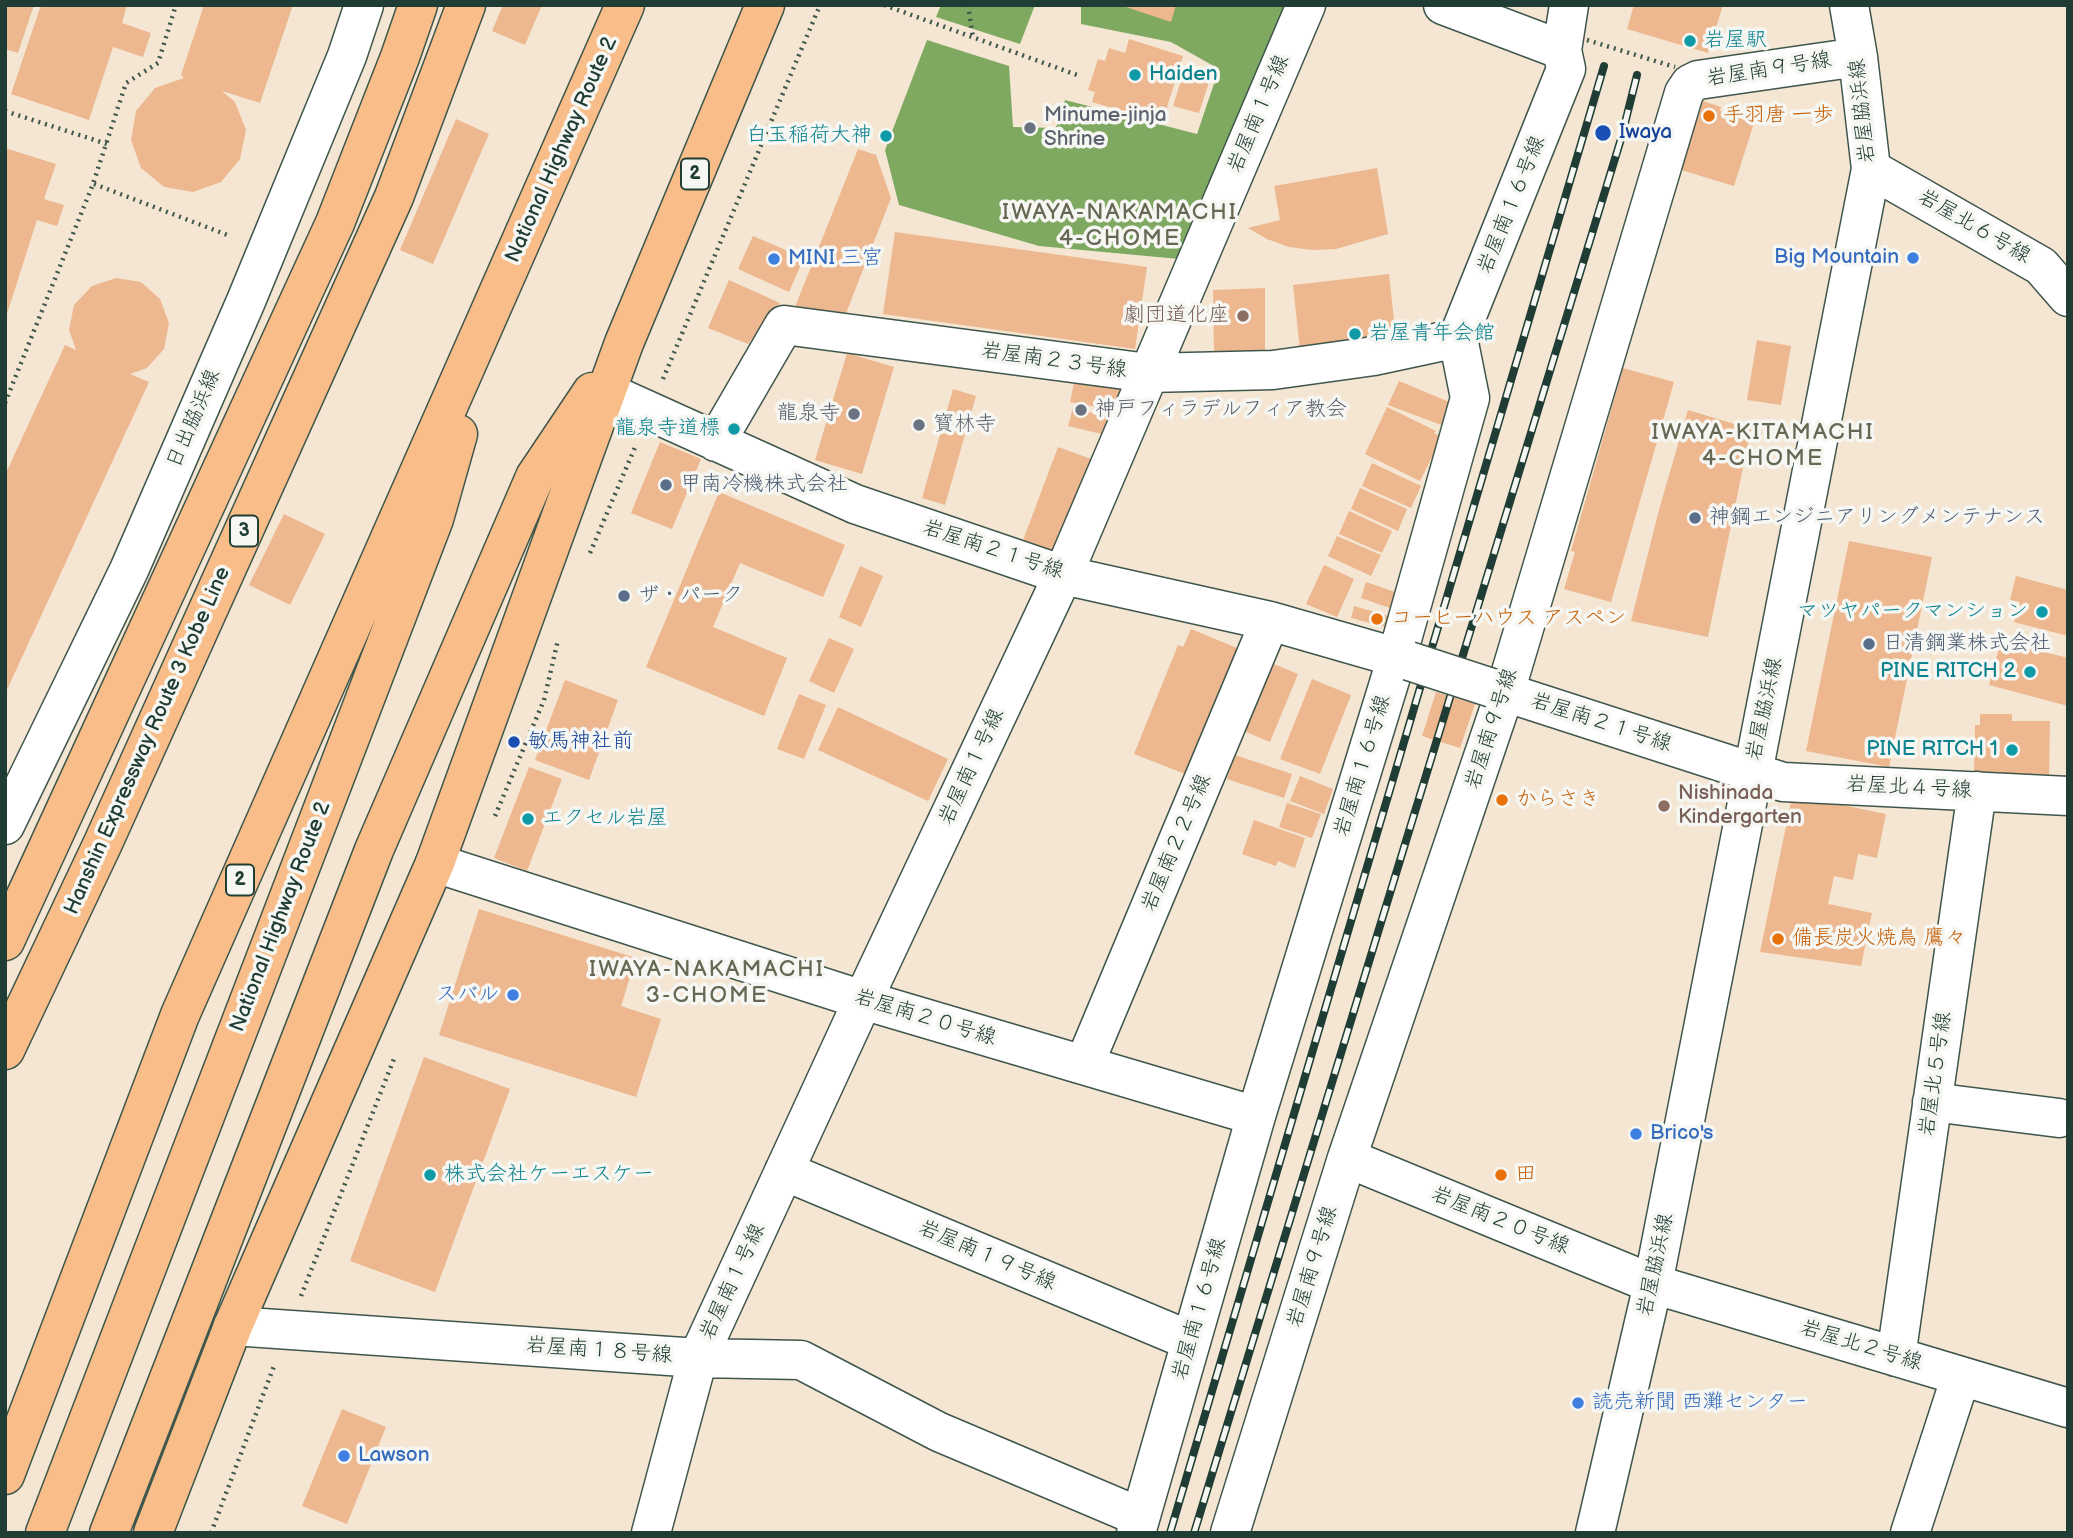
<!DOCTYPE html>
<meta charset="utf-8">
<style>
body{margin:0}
#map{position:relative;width:2073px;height:1538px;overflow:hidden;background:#f4e6d2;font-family:"Balsamiq Sans",sans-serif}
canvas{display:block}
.frame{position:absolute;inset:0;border:7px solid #1f3d34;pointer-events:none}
</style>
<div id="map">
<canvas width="2073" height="1538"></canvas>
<div class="frame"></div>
</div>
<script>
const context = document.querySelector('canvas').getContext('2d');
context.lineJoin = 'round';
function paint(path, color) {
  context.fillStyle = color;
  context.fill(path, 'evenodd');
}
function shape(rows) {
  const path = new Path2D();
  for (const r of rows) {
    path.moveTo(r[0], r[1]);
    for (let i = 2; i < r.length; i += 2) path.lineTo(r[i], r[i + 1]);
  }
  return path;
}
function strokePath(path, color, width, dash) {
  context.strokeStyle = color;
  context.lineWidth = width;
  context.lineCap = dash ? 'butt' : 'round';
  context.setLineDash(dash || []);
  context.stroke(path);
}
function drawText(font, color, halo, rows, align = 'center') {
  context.font = font + ' "Balsamiq Sans","Klee One",sans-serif';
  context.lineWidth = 7;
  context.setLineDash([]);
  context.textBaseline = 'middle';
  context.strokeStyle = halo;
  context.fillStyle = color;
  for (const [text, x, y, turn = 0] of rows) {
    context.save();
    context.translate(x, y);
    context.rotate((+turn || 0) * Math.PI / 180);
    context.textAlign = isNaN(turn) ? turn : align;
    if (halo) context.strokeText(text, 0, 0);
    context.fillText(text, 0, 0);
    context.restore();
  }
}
paint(shape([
 [941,5,1035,5,1020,44,936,17],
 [1081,5,1290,5,1179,259,1039,246,899,205,885,150,927,40,1009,66,1013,127,1056,128,1065,100,1197,134,1219,69,1171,42,1081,24]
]), '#7fa960');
paint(shape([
 [5,5,34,5,18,53,5,49],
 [41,5,127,5,122,23,151,33,143,57,113,47,89,120,11,94],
 [204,5,293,5,260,103,222,91,235,102,246,130,240,159,221,182,193,192,164,187,141,168,131,140,136,111,155,88,184,78,181,75],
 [503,5,542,5,525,45,492,31],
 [1120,5,1176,5,1171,22],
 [1634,5,1723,5,1708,53,1627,29],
 [1129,39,1183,56,1162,123,1092,102,1095,92,1088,90,1098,59,1105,61,1109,48,1125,53],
 [1183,74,1209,82,1199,113,1173,106],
 [1703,101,1721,107,1720,111,1754,123,1734,186,1681,170],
 [456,119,489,134,433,264,400,250],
 [5,148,56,164,44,199,64,205,57,226,37,220,6,317],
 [858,149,876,155,891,198,845,316,795,307],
 [1377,168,1388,234,1336,249,1312,250,1289,247,1267,239,1248,228,1280,220,1274,186],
 [895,232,1147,267,1135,349,883,314],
 [753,236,804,258,789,292,738,269],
 [1389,274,1396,338,1300,350,1293,285],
 [116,278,141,282,160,299,169,323,164,349,147,368,130,374,149,382,5,694,5,475,65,345,76,350,69,330,74,305,92,286],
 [729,280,780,303,748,344,708,328],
 [1265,288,1265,352,1214,353,1213,290],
 [1757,340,1791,346,1781,405,1747,400],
 [847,353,894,367,862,474,815,460],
 [1623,368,1674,382,1611,602,1564,589,1575,552,1571,551],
 [1075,378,1122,386,1118,411,1070,402],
 [1399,381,1454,404,1444,426,1388,405],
 [953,389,976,396,945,505,922,498],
 [1387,407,1436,431,1434,433,1442,437,1420,481,1365,454],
 [1073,408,1114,418,1110,436,1068,426],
 [1688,410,1751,429,1708,637,1631,621,1660,506],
 [660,442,701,459,672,529,631,513],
 [1058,447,1094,460,1058,556,1022,543],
 [1372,463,1421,486,1411,508,1362,486],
 [1360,488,1407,509,1398,531,1351,509],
 [719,492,845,545,823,597,740,563,713,627,787,658,764,716,646,667],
 [1349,511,1392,531,1382,553,1339,534],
 [284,514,325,534,290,605,249,585],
 [1337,536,1381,555,1371,576,1328,556],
 [1849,541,1932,557,1889,767,1806,751],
 [1324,565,1354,579,1337,617,1306,604],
 [860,566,883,576,861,627,839,617],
 [2016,576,2068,590,2068,636,2014,622,2020,602,2010,600],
 [1366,582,1395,592,1390,608,1361,598],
 [1354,606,1388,616,1385,627,1351,618],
 [1191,629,1237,648,1185,774,1134,754,1178,645,1183,647],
 [829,638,854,649,834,693,809,681],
 [2001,641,2068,658,2068,706,1989,685],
 [1269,662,1298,674,1270,742,1241,730],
 [1312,679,1351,695,1320,774,1280,759],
 [565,680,618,700,589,780,535,760],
 [1436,692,1475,704,1460,748,1422,736],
 [799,694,826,705,804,759,777,749],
 [838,707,948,759,928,801,818,750],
 [1980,714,2012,714,2012,721,2050,721,2049,776,1974,775,1975,725,1980,725],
 [1235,755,1292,774,1284,798,1227,779],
 [529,767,562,779,527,871,494,858],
 [1300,776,1333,789,1324,814,1290,801],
 [1791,802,1838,804,1886,814,1877,858,1858,854,1853,880,1834,876,1828,904,1872,913,1861,966,1760,952],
 [1287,803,1321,814,1312,838,1279,827],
 [1254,820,1305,838,1295,868,1278,861,1276,866,1242,854],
 [479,909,636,958,621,1006,661,1019,636,1097,439,1035],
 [424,1057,510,1089,435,1292,350,1261],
 [342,1409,386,1427,347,1524,302,1506]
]), '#edb78f');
const minor = shape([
 [1443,5,1562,50],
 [1871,169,2041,266,2068,297],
 [607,392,855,504,1063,575,1270,621,1409,661],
 [716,442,784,325,1148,373,1273,370,1374,356,1458,338],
 [1492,688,1783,782,2068,796],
 [5,825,129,570,246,301,347,56,364,5],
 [435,863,863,1000,1256,1116],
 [1084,1065,1270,621],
 [1932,1102,2059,1118],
 [1347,1158,1653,1284,2068,1408],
 [784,1171,1191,1341],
 [233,1326,698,1358,801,1360,939,1432,1140,1517],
 [1896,1357,1977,791],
 [651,1533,698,1358,863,1000,1063,575,1306,5],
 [1136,1533,1256,1116,1397,657,1470,398,1458,338,1566,69,1562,50,1569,5],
 [1230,1533,1347,1158,1505,692,1684,93,1690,84,1698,80,1858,57],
 [1595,1533,1653,1284,1871,169,1858,57,1849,5],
 [1910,1533,1961,1376]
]);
const highway = shape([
 [5,941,335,223,400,57,418,5],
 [5,1050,103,843,394,197,466,5],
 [5,1475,180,1015,625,5],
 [45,1533,434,519,458,434],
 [109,1533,374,850,535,477,592,392],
 [153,1533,233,1326,435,863,624,343,765,5]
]);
strokePath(minor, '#3f564c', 41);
strokePath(highway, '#3f564c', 41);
strokePath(shape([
 [884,5,1077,75],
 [968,5,973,38],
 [5,111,107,144],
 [94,184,230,236],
 [663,379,820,5],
 [5,403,93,184,126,83,158,63,176,5],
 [590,553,636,445],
 [495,816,544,700,558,640],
 [301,1296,395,1056],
 [211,1533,274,1366]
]), '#3f564c', 4.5, [2, 5]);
strokePath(minor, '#fff', 38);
strokePath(highway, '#f8bd88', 38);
const rail = shape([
 [1170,1533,1604,66],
 [1194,1533,1621,139,1637,75]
]);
strokePath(rail, '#1f3d34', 8);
strokePath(rail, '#f6f6f2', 5, [16]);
const minorBridge = shape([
 [1409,661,1492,688]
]);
strokePath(minorBridge, '#3f564c', 41, []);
strokePath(shape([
 [1587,40,1675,67]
]), '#3f564c', 4.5, [2, 5]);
strokePath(minorBridge, '#fff', 38);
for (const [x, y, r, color] of [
 [1690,41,7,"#0f9aa8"],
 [1135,75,7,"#0f9aa8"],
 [1709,116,7,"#e8710a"],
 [1030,128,7,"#6b7280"],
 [1603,133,9,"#1a4fb4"],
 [886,136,7,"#0f9aa8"],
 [1913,258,7,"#3f7fe0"],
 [774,259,7,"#3f7fe0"],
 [1243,316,7,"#8d6e63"],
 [1355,334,7,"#0f9aa8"],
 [1081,410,7,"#6b7280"],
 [854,414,7,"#6b7280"],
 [919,425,7,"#6b7280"],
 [734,429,7,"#0f9aa8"],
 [666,485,7,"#5c6f8a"],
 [1695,518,7,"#5c6f8a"],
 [624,596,7,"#5c6f8a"],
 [2042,612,7,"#0f9aa8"],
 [1377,619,7,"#e8710a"],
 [1869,644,7,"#5c6f8a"],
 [2030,672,7,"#0f9aa8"],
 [514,742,7,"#1a4fb4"],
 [2012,750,7,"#0f9aa8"],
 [1502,800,7,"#e8710a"],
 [1664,806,7,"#8d6e63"],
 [528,819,7,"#0f9aa8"],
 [1778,939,7,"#e8710a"],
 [513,995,7,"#3f7fe0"],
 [1636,1134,7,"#3f7fe0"],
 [430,1175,7,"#0f9aa8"],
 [1501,1175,7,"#e8710a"],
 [1578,1403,7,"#3f7fe0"],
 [344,1456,7,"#3f7fe0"]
]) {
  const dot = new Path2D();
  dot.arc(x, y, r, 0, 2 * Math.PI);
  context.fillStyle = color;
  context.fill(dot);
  strokePath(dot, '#f6f6f2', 2.5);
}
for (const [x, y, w] of [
 [695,174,28],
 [244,531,28],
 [240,880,28]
]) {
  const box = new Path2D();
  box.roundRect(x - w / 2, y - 15.5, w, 31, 5);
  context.fillStyle = '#f6f6f2';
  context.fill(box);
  strokePath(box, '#1f3d34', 2);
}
drawText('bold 19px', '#1f3d34', null, [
 ["2",695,174],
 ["3",244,531],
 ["2",240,880]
]);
drawText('21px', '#0d838f', '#f6f6f2', [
 ["岩屋駅",1704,41],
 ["Haiden",1149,75],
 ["白玉稲荷大神",872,136,"right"],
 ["岩屋青年会館",1369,334],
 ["龍泉寺道標",720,429,"right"],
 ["マツヤパークマンション",2028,612,"right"],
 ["PINE RITCH 2",2016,672,"right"],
 ["PINE RITCH 1",1998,750,"right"],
 ["エクセル岩屋",542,819],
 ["株式会社ケーエスケー",444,1175]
], 'left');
drawText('21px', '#1f3d34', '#f6f6f2', [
 ["岩屋南９号線",1769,70,-9],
 ["岩屋脇浜線",1863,111,-96],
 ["岩屋南１号線",1259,114,-67],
 ["National Highway Route 2",562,150,-66],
 ["岩屋南１６号線",1512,205,-68],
 ["岩屋北６号線",1974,227,30],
 ["岩屋南２３号線",1054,361,8],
 ["日出脇浜線",194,419,-67],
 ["岩屋南２１号線",993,550,18],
 ["岩屋脇浜線",1765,709,-78],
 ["岩屋南２１号線",1601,723,18],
 ["岩屋南９号線",1492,729,-72],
 ["Hanshin Expressway Route 3 Kobe Line",148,741,-66],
 ["岩屋南１６号線",1363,766,-73],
 ["岩屋南１号線",972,767,-65],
 ["岩屋北４号線",1909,788,3],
 ["岩屋南２２号線",1177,843,-67],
 ["National Highway Route 2",281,917,-69],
 ["岩屋南２０号線",925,1018,17],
 ["岩屋北５号線",1936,1074,-82],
 ["岩屋南２０号線",1500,1221,22],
 ["岩屋南１９号線",987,1256,23],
 ["岩屋脇浜線",1656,1265,-78],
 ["岩屋南９号線",1313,1267,-73],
 ["岩屋南１号線",733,1282,-65],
 ["岩屋南１６号線",1200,1309,-74],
 ["岩屋北２号線",1861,1346,17],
 ["岩屋南１８号線",599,1351,4]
]);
drawText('21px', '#5b616d', '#f6f6f2', [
 ["Minume-jinja",1044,116],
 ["Shrine",1044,140],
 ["神戸フィラデルフィア教会",1095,410],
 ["龍泉寺",840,414,"right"],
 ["寳林寺",933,425]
], 'left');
drawText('21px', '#c56008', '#f6f6f2', [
 ["手羽唐 一歩",1723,116],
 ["コーヒーハウス アスペン",1391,619],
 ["からさき",1516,800],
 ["備長炭火焼鳥 鷹々",1792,939],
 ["田",1515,1175]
], 'left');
drawText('21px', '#164399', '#f6f6f2', [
 ["Iwaya",1619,133],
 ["敏馬神社前",528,742]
], 'left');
drawText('21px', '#366cbe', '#f6f6f2', [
 ["Big Mountain",1899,258,"right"],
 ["MINI 三宮",788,259],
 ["スバル",499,995,"right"],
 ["Brico's",1650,1134],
 ["読売新聞 西灘センター",1592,1403],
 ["Lawson",358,1456]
], 'left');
drawText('21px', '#785e54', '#f6f6f2', [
 ["劇団道化座",1229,316],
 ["Nishinada",1678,794,"left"],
 ["Kindergarten",1678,818,"left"]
], 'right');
drawText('21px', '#4e5e75', '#f6f6f2', [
 ["甲南冷機株式会社",680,485],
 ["神鋼エンジニアリングメンテナンス",1709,518],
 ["ザ・パーク",638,596],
 ["日清鋼業株式会社",1883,644]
], 'left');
context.letterSpacing = '2px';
drawText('23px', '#676854', '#f6f6f2', [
 ["IWAYA-NAKAMACHI",1120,213],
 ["4-CHOME",1120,239],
 ["IWAYA-KITAMACHI",1763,433],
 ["4-CHOME",1763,459],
 ["IWAYA-NAKAMACHI",707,970],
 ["3-CHOME",707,996]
]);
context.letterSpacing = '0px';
</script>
